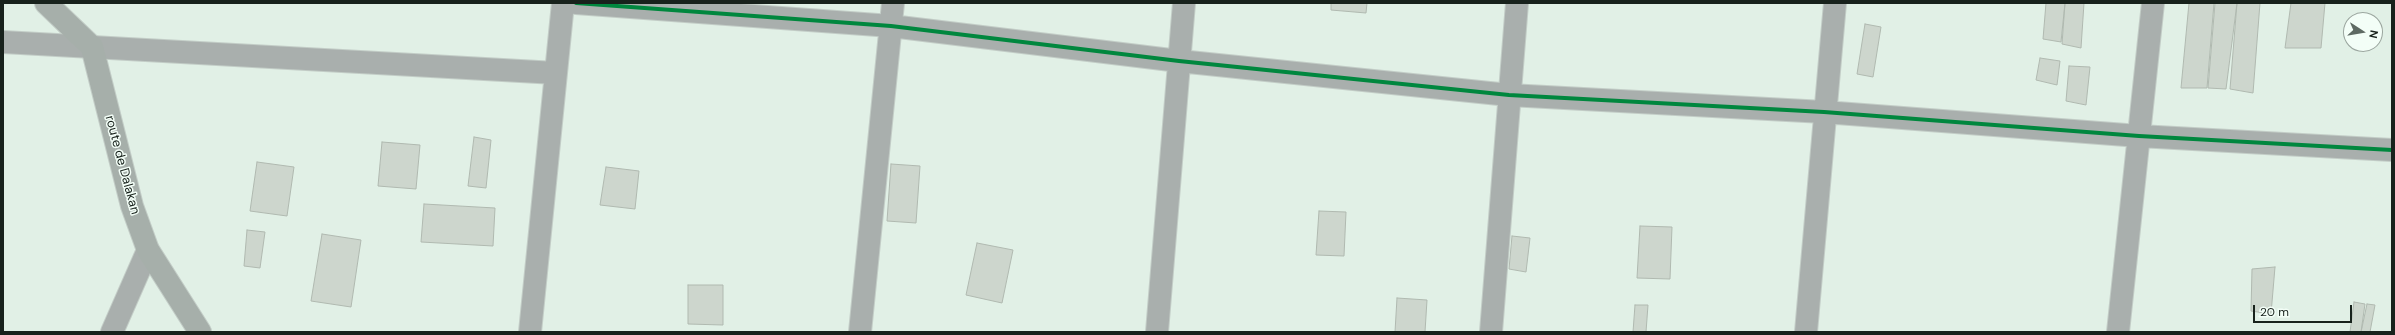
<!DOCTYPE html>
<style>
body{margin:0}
#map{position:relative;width:2395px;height:335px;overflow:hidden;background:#e1f0e6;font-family:"DM Sans",sans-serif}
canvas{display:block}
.frame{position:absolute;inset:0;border:4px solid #18221c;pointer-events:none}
.north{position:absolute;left:2343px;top:12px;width:40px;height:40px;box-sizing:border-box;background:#f3fef7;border:1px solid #9ba69f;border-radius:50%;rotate:102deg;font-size:11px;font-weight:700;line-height:16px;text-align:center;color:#18221c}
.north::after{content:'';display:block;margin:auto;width:14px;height:18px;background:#5e6a63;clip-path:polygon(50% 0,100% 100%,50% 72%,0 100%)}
.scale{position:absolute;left:2253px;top:305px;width:99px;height:18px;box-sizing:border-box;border:2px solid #18221c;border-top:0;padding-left:5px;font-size:12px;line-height:14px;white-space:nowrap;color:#18221c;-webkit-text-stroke:3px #f3fef7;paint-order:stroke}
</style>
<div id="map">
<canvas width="2395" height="335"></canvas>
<div class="frame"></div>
<div class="north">N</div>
<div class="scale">20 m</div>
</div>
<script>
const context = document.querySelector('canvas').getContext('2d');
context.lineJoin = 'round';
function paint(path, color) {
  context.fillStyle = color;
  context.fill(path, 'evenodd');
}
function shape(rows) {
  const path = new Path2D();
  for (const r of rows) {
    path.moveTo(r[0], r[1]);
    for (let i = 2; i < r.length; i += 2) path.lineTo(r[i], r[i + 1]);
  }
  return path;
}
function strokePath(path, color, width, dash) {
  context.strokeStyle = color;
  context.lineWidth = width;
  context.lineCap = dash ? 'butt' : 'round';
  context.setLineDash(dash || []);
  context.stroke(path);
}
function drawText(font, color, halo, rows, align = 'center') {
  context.font = font + ' "DM Sans",sans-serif';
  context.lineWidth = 3;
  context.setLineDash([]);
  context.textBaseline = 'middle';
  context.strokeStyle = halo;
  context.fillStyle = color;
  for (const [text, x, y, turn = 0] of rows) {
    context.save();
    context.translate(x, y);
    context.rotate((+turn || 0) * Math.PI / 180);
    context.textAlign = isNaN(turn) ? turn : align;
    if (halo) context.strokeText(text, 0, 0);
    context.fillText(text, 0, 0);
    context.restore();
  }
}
const building = shape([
 [1331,3,1367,3,1366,13,1331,10,1331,3],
 [2046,3,2065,3,2061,42,2043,39,2046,3],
 [2065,3,2084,3,2081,48,2062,44,2065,3],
 [2189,3,2214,3,2207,88,2181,88,2189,3],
 [2215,3,2237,3,2226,89,2208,88,2215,3],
 [2237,3,2260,3,2253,93,2230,89,2237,3],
 [2291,3,2325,3,2321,48,2285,48,2291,3],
 [1865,24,1881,27,1873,77,1857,74,1865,24],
 [2040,58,2060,61,2057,85,2036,80,2040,58],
 [2069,66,2090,67,2086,105,2066,101,2069,66],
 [474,137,491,140,486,188,468,186,474,137],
 [382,142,420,145,416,189,378,186,382,142],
 [257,162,294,167,287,216,250,211,257,162],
 [891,164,920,166,916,223,887,221,891,164],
 [606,167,639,171,635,209,600,205,606,167],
 [424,204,495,208,493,246,421,242,424,204],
 [1319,211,1346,212,1344,256,1316,255,1319,211],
 [1640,226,1672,227,1670,279,1637,278,1640,226],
 [247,230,265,232,260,268,244,266,247,230],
 [322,234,361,240,351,307,311,301,322,234],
 [1512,236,1530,238,1526,272,1509,269,1512,236],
 [977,243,1013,250,1002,303,966,295,977,243],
 [2275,267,2271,314,2251,311,2252,269,2275,267],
 [688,285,723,285,723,325,688,324,688,285],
 [1397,298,1427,300,1425,332,1395,332,1397,298],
 [2354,302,2365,304,2361,332,2350,332,2354,302],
 [2367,304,2375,305,2370,332,2361,332,2367,304],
 [1635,305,1648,305,1646,332,1633,332,1635,305]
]);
paint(building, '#cdd6cd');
strokePath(building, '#b0b9b0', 1);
const street = shape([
 [576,3,891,26,1179,61,1509,95,1824,112,2139,136,2392,150],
 [3,42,556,73],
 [112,332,148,250],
 [530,332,563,3],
 [860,332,893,3],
 [1157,332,1184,3],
 [1491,332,1517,3],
 [1806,332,1835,3],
 [2118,332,2153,3]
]);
const secondary = shape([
 [46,3,92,47,132,206,148,250,200,332]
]);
strokePath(street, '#c3cdc7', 24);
strokePath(secondary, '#c3cdc7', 24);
strokePath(street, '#a9afad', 22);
strokePath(secondary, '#a6afaa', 22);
strokePath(shape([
 [576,3,891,26,1179,61,1509,95,1824,112,2139,136,2392,150]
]), '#00873e', 4);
drawText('13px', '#18221c', '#f3fef7', [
 ["route de Dalakan",122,165,75]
]);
</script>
